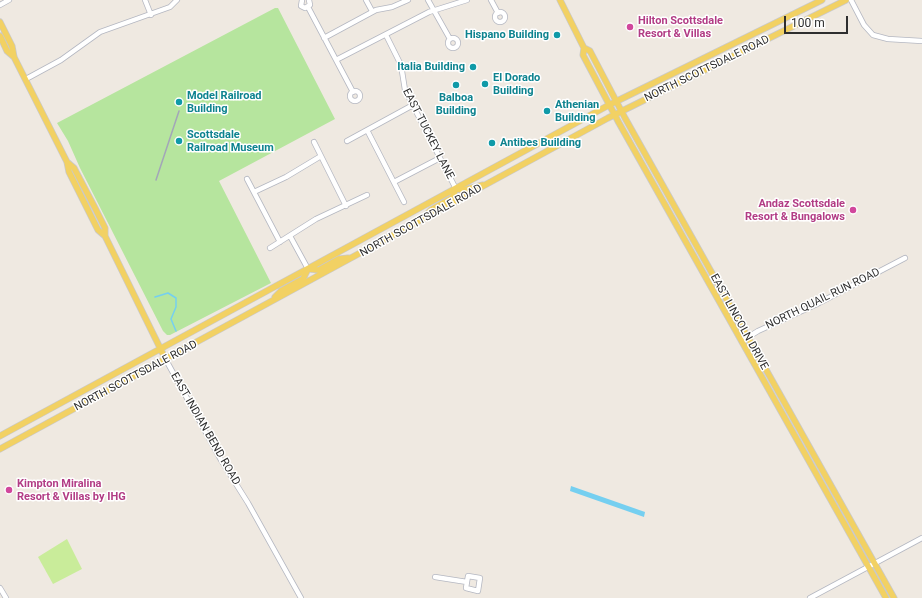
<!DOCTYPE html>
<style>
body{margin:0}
#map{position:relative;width:922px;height:598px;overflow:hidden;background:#efe9e1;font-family:Roboto,sans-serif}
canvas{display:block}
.scale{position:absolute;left:784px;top:16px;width:64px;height:18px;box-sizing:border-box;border:2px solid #2e2e2e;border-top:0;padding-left:5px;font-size:12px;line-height:14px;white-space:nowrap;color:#2e2e2e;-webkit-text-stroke:3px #fff;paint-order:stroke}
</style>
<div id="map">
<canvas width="922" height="598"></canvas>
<div class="scale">100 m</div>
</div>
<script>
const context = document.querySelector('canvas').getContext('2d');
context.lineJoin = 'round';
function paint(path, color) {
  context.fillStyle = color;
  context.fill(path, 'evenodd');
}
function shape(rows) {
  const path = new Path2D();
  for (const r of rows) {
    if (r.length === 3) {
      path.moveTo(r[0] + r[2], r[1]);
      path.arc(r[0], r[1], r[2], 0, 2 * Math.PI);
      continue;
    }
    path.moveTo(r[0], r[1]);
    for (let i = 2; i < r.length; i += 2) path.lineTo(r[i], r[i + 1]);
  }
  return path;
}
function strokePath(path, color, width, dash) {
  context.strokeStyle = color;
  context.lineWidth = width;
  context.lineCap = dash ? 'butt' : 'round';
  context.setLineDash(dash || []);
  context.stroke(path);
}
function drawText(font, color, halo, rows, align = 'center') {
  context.font = font + ' Roboto,sans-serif';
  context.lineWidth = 3;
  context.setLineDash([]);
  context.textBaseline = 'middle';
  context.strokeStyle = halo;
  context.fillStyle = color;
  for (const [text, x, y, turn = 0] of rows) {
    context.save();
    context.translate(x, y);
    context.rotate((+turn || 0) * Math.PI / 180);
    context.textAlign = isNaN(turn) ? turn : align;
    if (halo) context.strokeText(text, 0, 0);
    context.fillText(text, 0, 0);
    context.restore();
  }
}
paint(shape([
 [275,8,278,8,335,119,219,181,271,283,170,335,167,335,163,331,80,168,68,141,57,123]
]), '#b6e59e');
paint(shape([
 [67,539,82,569,53,584,38,557]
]), '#c9ec9a');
paint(shape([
 [571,486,645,512,644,517,570,491]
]), '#75cff0');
strokePath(shape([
 [155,297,168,293,176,298,176,307,171,319,176,331]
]), '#75cff0', 1.5);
const minor = shape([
 [145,0,151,15],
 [302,0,301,6,305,8,310,5,309,0],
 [366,0,372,11],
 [428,0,450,39],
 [491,0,498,13],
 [851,0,864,25,873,35,888,39,922,41],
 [0,5,9,0],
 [308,7,353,92],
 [500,17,5],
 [386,35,401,65,405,90,456,189],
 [324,38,376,10,392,7,408,0],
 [453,43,5],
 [336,60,429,12,467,0],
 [26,79,61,60,100,32,170,7,177,0],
 [355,96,5],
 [367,130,404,202],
 [347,141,413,105],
 [314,142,346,206],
 [247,179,280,242],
 [394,182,440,158],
 [254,192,286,177,321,156],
 [290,236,308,269],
 [270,248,316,219,367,195],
 [742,341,758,331,815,305,905,258],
 [166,360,221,460,248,503,301,598],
 [468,576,480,578,478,591,466,588,468,576],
 [435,577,467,582],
 [0,588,6,598],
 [810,598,922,538]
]);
const major = shape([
 [560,0,584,48,583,55,619,123,886,598],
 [0,22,12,46,14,57,67,162,69,172,98,230,105,236,166,360],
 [0,36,7,51,14,57],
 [584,48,590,51,625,118,894,598],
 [67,162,74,168,95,208,105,228,105,236],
 [456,189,464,190,483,185],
 [425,216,431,210,452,198,456,189],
 [308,269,319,270,339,259,348,258],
 [275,297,281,291,303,279,308,269],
 [0,436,609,105,822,0],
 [0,449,608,118,846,0]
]);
strokePath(minor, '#b4b7c1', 6);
strokePath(major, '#c9c9c9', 7);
strokePath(minor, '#fff', 4.5);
strokePath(major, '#f2d163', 5.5);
strokePath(shape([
 [156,180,179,111]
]), '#a3a6b8', 1.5);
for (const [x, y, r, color] of [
 [630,27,4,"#d1479c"],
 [557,35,4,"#0f9aa8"],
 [473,67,4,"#0f9aa8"],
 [485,84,4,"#0f9aa8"],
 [456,85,4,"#0f9aa8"],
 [179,102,4,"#0f9aa8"],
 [547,111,4,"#0f9aa8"],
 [179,141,4,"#0f9aa8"],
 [492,143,4,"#0f9aa8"],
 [853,210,4,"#d1479c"],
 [9,490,4,"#d1479c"]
]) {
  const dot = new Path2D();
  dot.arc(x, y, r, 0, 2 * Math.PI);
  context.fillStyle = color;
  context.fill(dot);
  strokePath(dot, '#fff', 1.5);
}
drawText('bold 11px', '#b23c85', '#fff', [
 ["Hilton Scottsdale",638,21],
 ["Resort & Villas",638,34],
 ["Andaz Scottsdale",845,204,"right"],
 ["Resort & Bungalows",845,217,"right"],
 ["Kimpton Miralina",17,484],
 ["Resort & Villas by IHG",17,497]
], 'left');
drawText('bold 11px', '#0d838f', '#fff', [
 ["Hispano Building",549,35,"right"],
 ["Italia Building",465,67,"right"],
 ["El Dorado",493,78],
 ["Building",493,91],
 ["Model Railroad",187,96],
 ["Building",187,109],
 ["Balboa",456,98,"center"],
 ["Building",456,111,"center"],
 ["Athenian",555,105],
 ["Building",555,118],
 ["Scottsdale",187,135],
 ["Railroad Museum",187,148],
 ["Antibes Building",500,143]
], 'left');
drawText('11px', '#2e2e2e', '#fff', [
 ["NORTH SCOTTSDALE ROAD",707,69,-26],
 ["EAST TUCKEY LANE",428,134,63],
 ["NORTH SCOTTSDALE ROAD",421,221,-29],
 ["NORTH QUAIL RUN ROAD",823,299,-26],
 ["EAST LINCOLN DRIVE",739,322,61],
 ["NORTH SCOTTSDALE ROAD",136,376,-28],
 ["EAST INDIAN BEND ROAD",205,429,60]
]);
</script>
